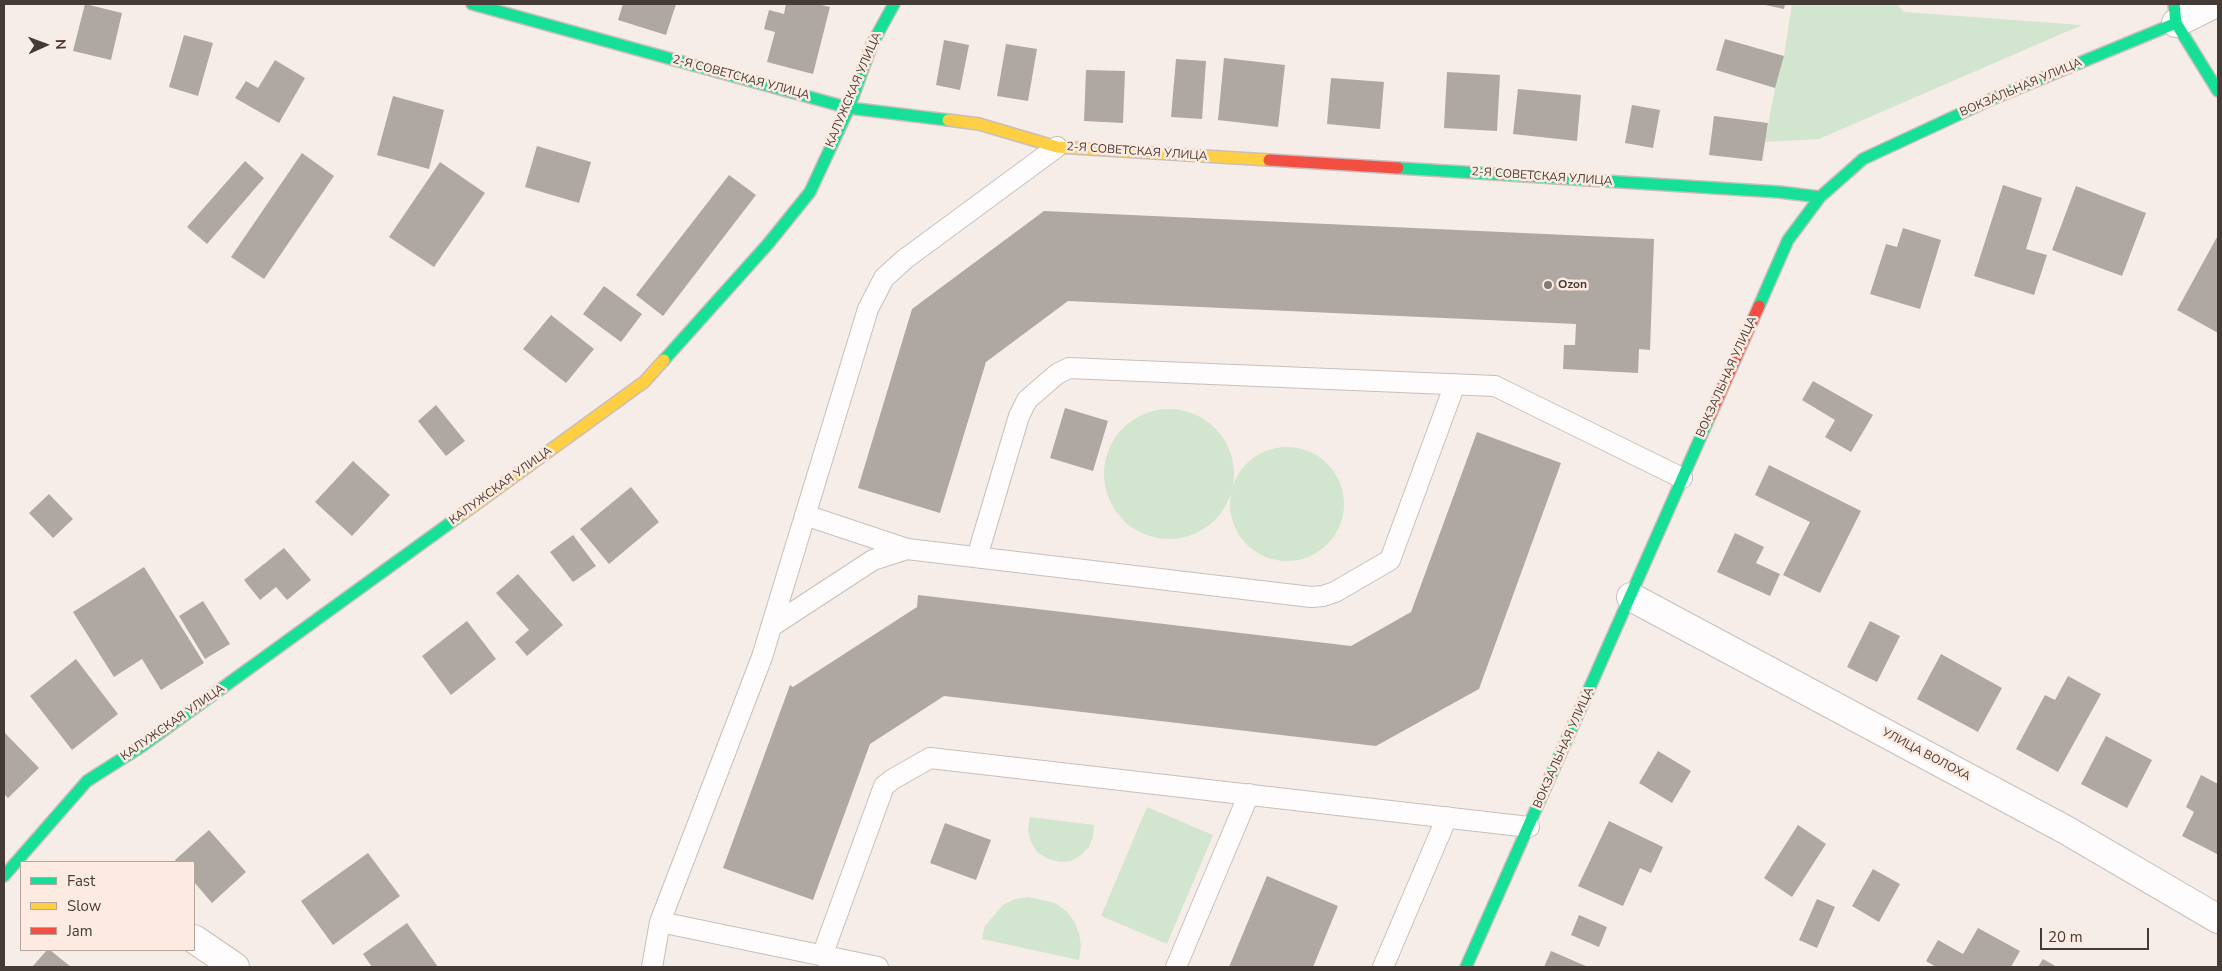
<!DOCTYPE html>
<meta charset="utf-8">
<style>
body{margin:0}
#map{position:relative;width:2222px;height:971px;overflow:hidden;background:#f7ede8;font-family:"Nunito Sans",sans-serif}
canvas{display:block}
.frame{position:absolute;inset:0;border:5px solid #443b37;pointer-events:none}
.legend{position:absolute;left:20px;top:861px;width:175px;height:90px;box-sizing:border-box;background:#fdebe2;border:1px solid #b3a59e;margin:0;padding:6px 9px;list-style:none;font-size:15px;color:#443b37}
.legend li{display:flex;align-items:center;gap:10px;height:25px}
.legend b{width:25px;border:1px solid #b3a59e}
.north{position:absolute;left:20px;top:20px;width:50px;height:50px;-webkit-text-stroke:4px #fdebe2;paint-order:stroke;rotate:88deg;font-size:14px;font-weight:700;line-height:20px;text-align:center;color:#443b37}
.north::after{content:'';display:block;margin:auto;width:18px;height:22px;background:#443b37;clip-path:polygon(50% 0,100% 100%,50% 72%,0 100%)}
.scale{position:absolute;left:2040px;top:928px;width:109px;height:22px;box-sizing:border-box;border:2px solid #443b37;border-top:0;padding-left:6px;font-size:15px;line-height:18px;white-space:nowrap;color:#443b37;-webkit-text-stroke:4px #fdebe2;paint-order:stroke}
</style>
<div id="map">
<canvas width="2222" height="971"></canvas>
<div class="frame"></div>
<ul class="legend">
<li><b style="height:6px;background:#16e098"></b>Fast</li>
<li><b style="height:6px;background:#ffcf43"></b>Slow</li>
<li><b style="height:6px;background:#f24e42"></b>Jam</li>
</ul>
<div class="north">N</div>
<div class="scale">20 m</div>
</div>
<script>
const context = document.querySelector('canvas').getContext('2d');
context.lineJoin = 'round';
function paint(path, color) {
  context.fillStyle = color;
  context.fill(path, 'evenodd');
}
function shape(rows) {
  const path = new Path2D();
  for (const r of rows) {
    if (r.length === 3) {
      path.moveTo(r[0] + r[2], r[1]);
      path.arc(r[0], r[1], r[2], 0, 2 * Math.PI);
      continue;
    }
    path.moveTo(r[0], r[1]);
    for (let i = 2; i < r.length; i += 2) path.lineTo(r[i], r[i + 1]);
  }
  return path;
}
function strokePath(path, color, width, dash) {
  context.strokeStyle = color;
  context.lineWidth = width;
  context.lineCap = dash ? 'butt' : 'round';
  context.setLineDash(dash || []);
  context.stroke(path);
}
function drawText(font, color, halo, rows, align = 'center') {
  context.font = font + ' "Nunito Sans",sans-serif';
  context.lineWidth = 5;
  context.setLineDash([]);
  context.textBaseline = 'middle';
  context.strokeStyle = halo;
  context.fillStyle = color;
  for (const [text, x, y, turn = 0] of rows) {
    context.save();
    context.translate(x, y);
    context.rotate((+turn || 0) * Math.PI / 180);
    context.textAlign = isNaN(turn) ? turn : align;
    if (halo) context.strokeText(text, 0, 0);
    context.fillText(text, 0, 0);
    context.restore();
  }
}
paint(shape([
 [1792,4,1897,4,1904,12,2082,25,1819,139,1765,142,1775,88,1784,56],
 [1169,474,65],
 [1287,504,57],
 [1147,807,1213,835,1167,944,1101,916],
 [1030,817,1094,825,1093,836,1089,847,1081,855,1071,861,1060,862,1048,859,1037,852,1031,842,1028,830],
 [1029,897,1055,903,1066,911,1074,921,1079,933,1081,946,1079,960,982,939,985,926,1003,905,1015,899]
]), '#d2e5ce');
paint(shape([
 [85,4,122,13,111,60,73,51],
 [623,4,676,4,666,35,618,20],
 [786,4,817,4,830,7,813,74,767,62,775,32,764,29,769,10,784,14],
 [1761,4,1785,4,1784,9],
 [184,35,213,43,198,96,169,87],
 [1725,39,1784,56,1775,88,1716,70],
 [944,40,969,45,960,90,936,85],
 [1006,44,1037,49,1028,101,997,96],
 [1224,58,1285,65,1278,127,1218,120],
 [1176,59,1206,61,1202,119,1171,117],
 [275,60,305,78,279,123,235,98,246,81,258,88],
 [1086,70,1125,71,1123,123,1084,121],
 [1447,72,1500,75,1497,131,1444,128],
 [1331,78,1384,82,1380,129,1327,124],
 [1518,89,1581,95,1577,141,1513,134],
 [393,96,444,110,429,169,377,155],
 [1632,105,1660,110,1653,148,1625,143],
 [1714,116,1768,123,1762,161,1709,155],
 [537,146,591,162,579,203,525,187],
 [302,153,334,176,264,279,231,257],
 [245,161,264,178,207,244,187,227],
 [440,162,485,193,434,267,389,237],
 [729,175,756,195,663,316,636,295],
 [2003,185,2042,198,2026,249,2047,255,2034,295,1974,276],
 [2076,186,2146,213,2122,276,2052,250],
 [1044,211,1654,239,1650,350,1639,349,1638,373,1563,369,1564,345,1575,345,1576,324,1068,301,986,362,940,513,858,488,912,309],
 [1903,228,1941,240,1920,309,1870,294,1886,244,1897,247],
 [2217,237,2218,238,2218,333,2177,310],
 [604,286,642,314,621,342,583,314],
 [551,315,594,349,566,383,523,349],
 [1813,381,1873,415,1851,452,1825,437,1835,420,1802,400],
 [436,405,465,441,446,456,418,421],
 [1065,408,1108,421,1093,471,1050,458],
 [1477,432,1561,463,1479,689,1376,746,944,696,870,744,813,900,723,868,790,685,793,687,917,607,918,595,1351,646,1411,612],
 [353,461,390,495,352,536,315,502],
 [1769,465,1861,511,1820,593,1783,575,1810,522,1755,495],
 [631,487,659,522,609,564,580,529],
 [49,494,73,519,53,538,29,513],
 [1735,533,1764,547,1756,563,1780,574,1770,596,1717,572],
 [573,535,596,566,573,582,550,552],
 [284,548,311,580,287,600,276,587,260,600,244,580],
 [144,567,204,663,161,690,142,659,114,677,73,612],
 [518,574,563,625,527,656,515,642,529,630,496,593],
 [203,601,230,644,205,659,179,616],
 [467,621,496,659,451,695,422,656],
 [1870,621,1900,636,1877,682,1847,667],
 [1941,654,2002,688,1978,732,1917,699],
 [76,659,118,714,72,750,30,696],
 [2068,676,2101,694,2058,772,2016,749,2045,695,2055,700],
 [4,732,39,768,8,798,4,794],
 [2106,736,2152,760,2127,808,2081,784],
 [1658,751,1691,771,1672,803,1639,783],
 [2201,775,2218,784,2217,854,2182,836,2194,812,2186,807],
 [1609,821,1663,847,1651,873,1640,868,1623,906,1578,886],
 [945,823,991,840,976,880,930,863],
 [1798,825,1826,844,1792,897,1764,878],
 [209,830,246,872,212,903,194,882,194,862,176,862,175,860],
 [368,853,400,896,333,945,301,901],
 [1873,869,1900,884,1879,922,1852,906],
 [1267,876,1338,906,1313,967,1229,967],
 [1817,899,1835,907,1817,948,1799,940],
 [1579,915,1607,927,1599,947,1571,935],
 [407,923,438,967,372,967,363,954],
 [1978,928,2020,951,2011,967,1936,967,1926,961,1938,940,1963,954],
 [47,950,50,950,71,967,32,967],
 [1551,951,1588,967,1544,967],
 [2043,959,2057,967,2038,967]
]), '#afa7a2');
const lane = shape([
 [805,515,907,549,1311,597,1323,596,1335,592,1390,560,1455,384],
 [977,557,1019,416,1027,400,1057,374,1069,368,1495,386,1682,478],
 [772,626,873,560,907,549],
 [660,922,878,967],
 [822,956,884,786,893,779,930,758,1529,827],
 [652,967,660,922,762,657,868,309,884,278,905,259,1057,147],
 [1176,967,1249,794],
 [1383,967,1447,817]
]);
const street = shape([
 [2176,23,2214,4],
 [1631,597,2066,830,2218,919],
 [194,939,235,967]
]);
const fast = shape([
 [472,4,849,108,948,120],
 [2176,23,2218,91],
 [1398,168,1779,192,1820,197],
 [1759,306,1788,240,1820,197,1863,159,1992,99,2176,23,2174,4],
 [664,360,768,244,810,192,849,108,872,44,894,4],
 [4,876,87,781,142,746,461,515],
 [1466,967,1710,416]
]);
const slow = shape([
 [948,120,979,124,1057,147,1269,160],
 [461,515,644,382,664,360]
]);
const jam = shape([
 [1269,160,1398,168],
 [1710,416,1759,306]
]);
strokePath(lane, '#c8bfbb', 22);
strokePath(street, '#c8bfbb', 30);
strokePath(fast, '#c8bfbb', 14);
strokePath(slow, '#c8bfbb', 14);
strokePath(jam, '#c8bfbb', 14);
strokePath(lane, '#fefcfc', 20);
strokePath(street, '#fefcfc', 28);
strokePath(fast, '#16e098', 11);
strokePath(slow, '#ffcf43', 11);
strokePath(jam, '#f24e42', 11);
for (const [x, y, r, color] of [
 [1548,285,5,"#837975"]
]) {
  const dot = new Path2D();
  dot.arc(x, y, r, 0, 2 * Math.PI);
  context.fillStyle = color;
  context.fill(dot);
  strokePath(dot, '#fdebe2', 2);
}
drawText('12px', '#443b37', '#fdebe2', [
 ["2-Я СОВЕТСКАЯ УЛИЦА",741,78,15],
 ["ВОКЗАЛЬНАЯ УЛИЦА",2021,88,-23],
 ["КАЛУЖСКАЯ УЛИЦА",854,90,-67],
 ["2-Я СОВЕТСКАЯ УЛИЦА",1137,152,4],
 ["2-Я СОВЕТСКАЯ УЛИЦА",1542,177,4],
 ["ВОКЗАЛЬНАЯ УЛИЦА",1727,377,-66],
 ["КАЛУЖСКАЯ УЛИЦА",501,486,-36],
 ["КАЛУЖСКАЯ УЛИЦА",173,723,-35],
 ["ВОКЗАЛЬНАЯ УЛИЦА",1564,748,-66],
 ["УЛИЦА ВОЛОХА",1926,755,28]
]);
drawText('bold 12px', '#443b37', '#fdebe2', [
 ["Ozon",1558,285]
], 'left');
</script>
